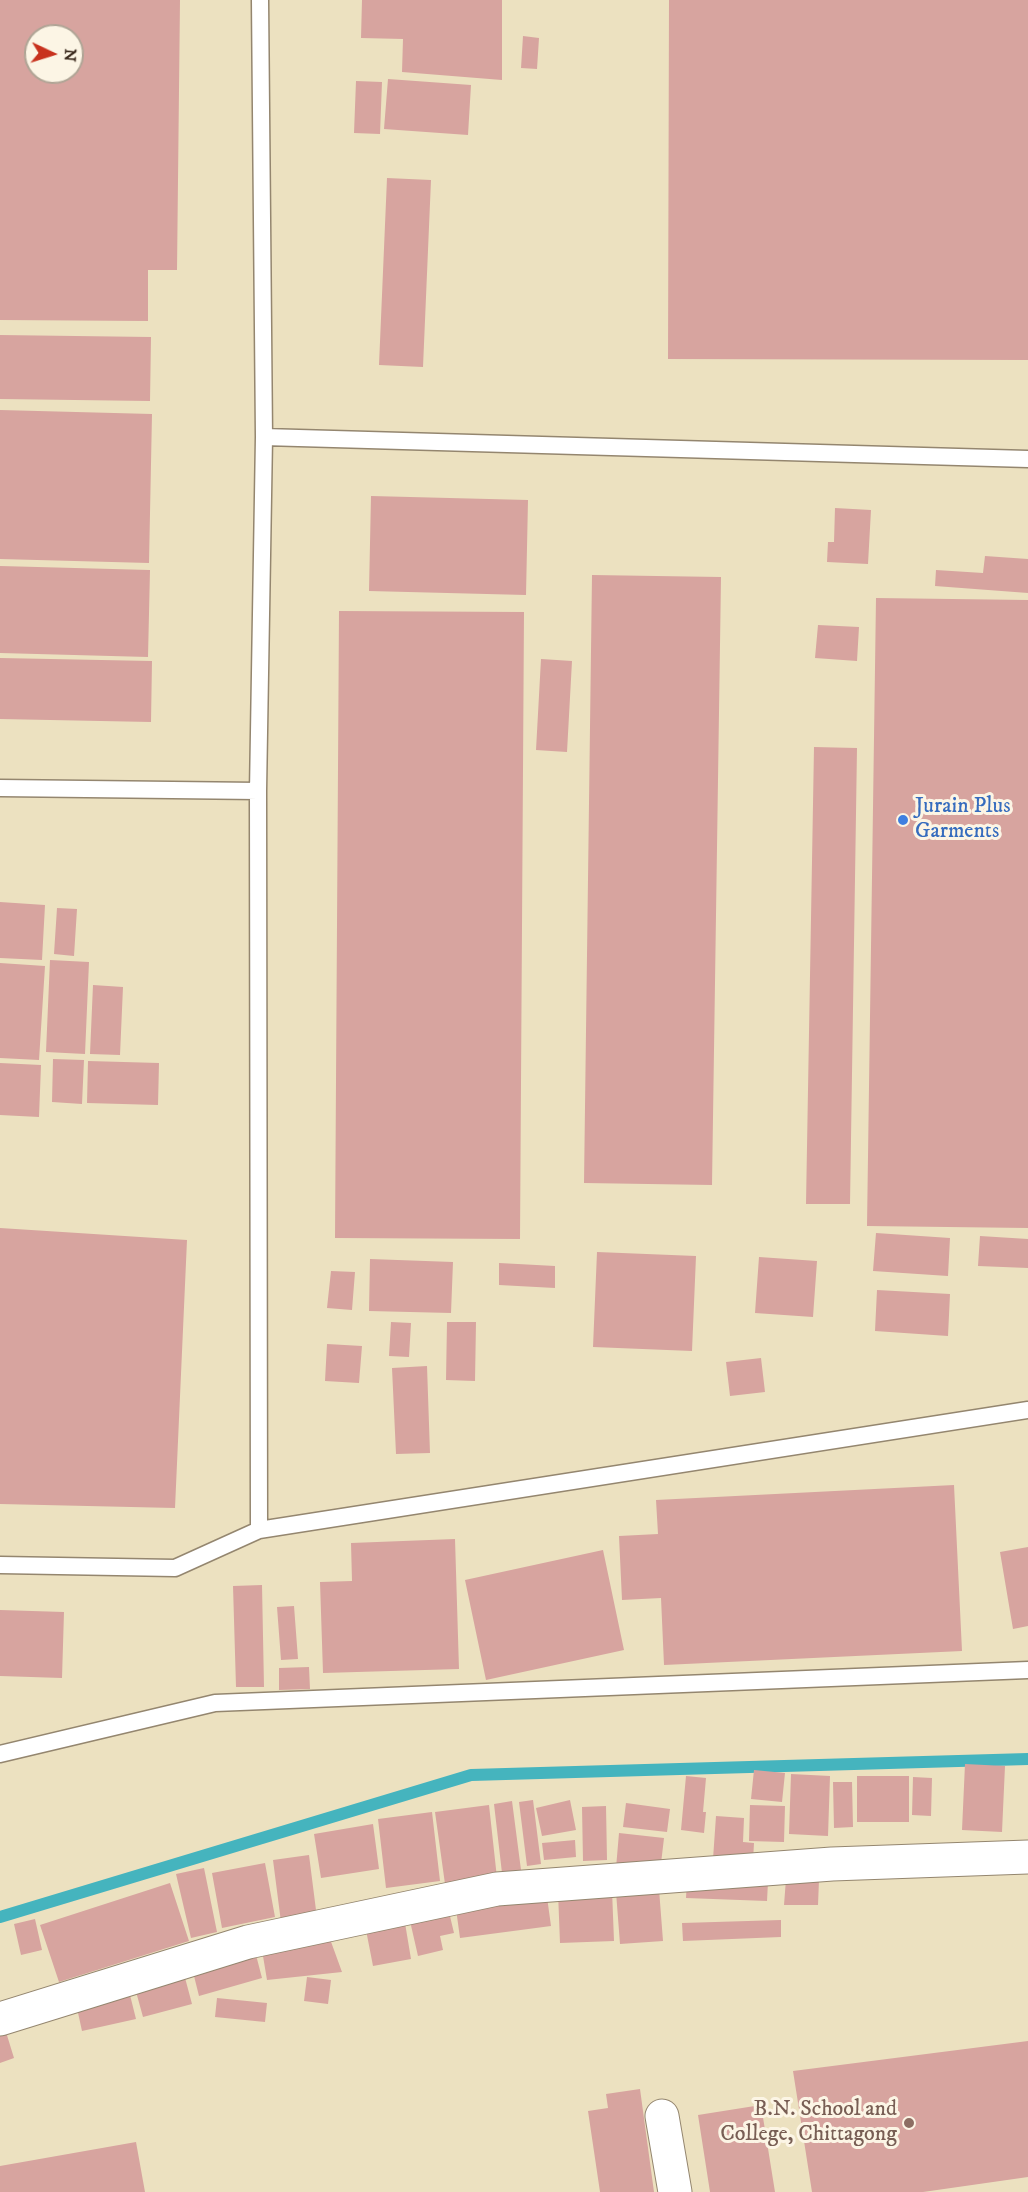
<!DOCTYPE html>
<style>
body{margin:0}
#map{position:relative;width:1028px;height:2192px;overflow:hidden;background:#ece1c0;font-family:"IM FELL DW Pica",serif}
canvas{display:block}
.north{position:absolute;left:24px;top:24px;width:60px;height:60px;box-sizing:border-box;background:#fcf5e5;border:2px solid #afa495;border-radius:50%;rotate:94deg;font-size:16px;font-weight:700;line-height:24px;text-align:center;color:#3b2a1e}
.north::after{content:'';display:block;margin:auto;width:21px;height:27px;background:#c8321e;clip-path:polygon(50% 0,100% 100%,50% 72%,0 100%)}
</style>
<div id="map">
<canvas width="1028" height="2192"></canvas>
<div class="north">N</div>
</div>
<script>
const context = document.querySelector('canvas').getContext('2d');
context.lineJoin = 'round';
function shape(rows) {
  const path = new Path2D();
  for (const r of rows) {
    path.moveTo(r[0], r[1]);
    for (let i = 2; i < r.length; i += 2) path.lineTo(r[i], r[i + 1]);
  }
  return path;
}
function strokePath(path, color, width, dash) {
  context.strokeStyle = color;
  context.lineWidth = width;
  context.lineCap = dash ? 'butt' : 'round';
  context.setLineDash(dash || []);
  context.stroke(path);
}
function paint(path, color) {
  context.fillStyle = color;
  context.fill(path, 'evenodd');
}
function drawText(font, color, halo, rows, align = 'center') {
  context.font = font + ' "IM FELL DW Pica",serif';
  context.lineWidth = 6;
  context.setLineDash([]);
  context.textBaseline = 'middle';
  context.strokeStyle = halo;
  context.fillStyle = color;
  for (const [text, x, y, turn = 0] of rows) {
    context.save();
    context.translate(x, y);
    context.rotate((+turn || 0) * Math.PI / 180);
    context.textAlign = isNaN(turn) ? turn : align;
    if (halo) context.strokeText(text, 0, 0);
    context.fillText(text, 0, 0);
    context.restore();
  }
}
strokePath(shape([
 [0,1917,471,1775,1028,1759]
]), '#45b4be', 12);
paint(shape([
 [0,0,180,0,177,270,148,270,148,321,0,320],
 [36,36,72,36,72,72,36,72],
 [362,0,502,0,502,80,402,72,403,39,361,38],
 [669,0,1028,0,1028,360,668,359],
 [523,36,539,38,537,69,521,68],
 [388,79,471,85,468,135,384,129],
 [356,81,382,82,380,134,354,133],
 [387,178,431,180,423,367,379,365],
 [0,335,151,337,150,401,0,399],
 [0,410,152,414,149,563,0,559],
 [371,496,528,500,526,595,369,591],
 [835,508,871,510,868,564,827,562,828,542,834,542],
 [985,556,1028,559,1028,593,935,586,936,570,983,573],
 [0,566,150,570,148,657,0,653],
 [592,575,721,577,712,1185,584,1183],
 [876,598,1028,600,1028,1228,867,1226],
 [339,611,524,612,520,1239,335,1238],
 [818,625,859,627,857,661,815,658],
 [0,658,152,661,151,722,0,719],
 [541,659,572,661,567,752,536,750],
 [814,747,857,748,850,1204,806,1204],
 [0,902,45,905,42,960,0,958],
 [57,908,77,909,74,956,54,954],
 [50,960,89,962,85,1054,46,1052],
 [0,963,45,966,39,1060,0,1058],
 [93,985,123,987,120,1055,90,1054],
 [53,1059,84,1060,82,1104,52,1102],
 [88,1061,159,1063,158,1105,87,1103],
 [0,1063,41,1065,39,1117,0,1115],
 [0,1228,187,1240,175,1508,0,1504],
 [876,1233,950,1238,948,1276,873,1271],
 [980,1236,1028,1239,1028,1268,978,1266],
 [597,1252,696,1256,692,1351,593,1347],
 [759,1257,817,1261,813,1317,755,1313],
 [370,1259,453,1262,451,1313,369,1311],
 [499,1263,555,1266,555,1288,499,1285],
 [331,1271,355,1272,352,1310,327,1308],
 [877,1290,950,1294,948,1336,875,1331],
 [391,1322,411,1323,409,1357,389,1356],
 [447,1322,476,1322,475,1381,446,1380],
 [327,1344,362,1346,359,1383,325,1381],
 [761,1358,765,1392,730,1396,726,1362],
 [427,1366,430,1453,396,1454,392,1368],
 [954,1485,962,1651,664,1665,661,1598,622,1600,619,1536,658,1534,656,1500],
 [455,1539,459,1669,323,1673,320,1582,352,1581,351,1543],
 [1028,1547,1028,1626,1013,1629,1000,1552],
 [603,1550,624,1650,486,1680,465,1580],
 [262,1585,264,1687,236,1687,233,1586],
 [294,1606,298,1659,281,1660,277,1607],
 [0,1610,64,1612,62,1678,0,1676],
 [309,1667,310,1689,279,1690,279,1668],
 [965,1764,1005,1766,1002,1832,962,1830],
 [754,1770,785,1773,782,1802,751,1799],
 [791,1774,830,1776,828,1836,789,1834],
 [686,1776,706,1778,703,1812,706,1812,704,1833,681,1830],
 [857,1776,909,1776,909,1822,857,1822],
 [913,1777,932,1778,931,1816,912,1815],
 [833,1782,852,1782,853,1827,834,1828],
 [533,1800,541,1864,527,1866,519,1802],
 [570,1800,576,1830,542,1836,536,1808],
 [512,1801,521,1870,502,1873,494,1804],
 [626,1803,670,1809,667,1832,623,1827],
 [489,1805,497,1878,445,1884,435,1812],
 [750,1805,785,1806,784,1842,749,1841],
 [606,1806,607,1860,583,1861,582,1807],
 [432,1812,440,1881,386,1888,378,1819],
 [716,1816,744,1818,743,1842,754,1843,753,1861,713,1859],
 [373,1824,379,1869,321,1878,314,1834],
 [619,1833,664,1838,660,1872,616,1868],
 [575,1840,576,1857,544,1860,542,1843],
 [309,1855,317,1918,281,1922,273,1860],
 [265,1863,275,1917,222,1928,212,1873],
 [204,1868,217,1932,191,1938,176,1874],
 [687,1879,768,1882,767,1901,686,1898],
 [786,1879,819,1880,818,1905,784,1905],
 [170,1883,189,1941,59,1982,40,1925],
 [659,1889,663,1941,620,1944,616,1892],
 [612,1890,614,1941,560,1943,558,1892],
 [547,1897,551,1926,460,1938,456,1909],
 [449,1912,454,1933,440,1936,443,1950,418,1956,410,1921],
 [35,1919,42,1950,21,1955,14,1924],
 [781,1920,781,1937,683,1941,682,1923],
 [405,1923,411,1959,373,1966,366,1930],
 [330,1939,342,1972,267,1980,262,1950],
 [256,1955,262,1978,199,1996,193,1972],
 [184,1974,192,2004,143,2017,135,1988],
 [307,1977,331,1980,328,2004,304,2001],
 [128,1987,136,2019,82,2031,75,1999],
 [217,1998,267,2003,265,2022,215,2017],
 [6,2032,14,2058,0,2063,0,2033],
 [1028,2041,1028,2177,923,2192,812,2192,793,2071],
 [640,2089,654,2192,600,2192,588,2111,608,2108,606,2094],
 [761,2105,775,2192,710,2192,698,2115],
 [136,2142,145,2192,0,2192,0,2166]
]), '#d7a49f');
const service = shape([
 [264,437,1028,459],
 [0,788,258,791],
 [259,1530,258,791,264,437,260,0],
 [0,1565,175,1568,259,1530,1028,1410],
 [0,1754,215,1703,1028,1670]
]);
const minor = shape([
 [662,2116,675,2192]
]);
const tertiary = shape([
 [0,2019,248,1942,497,1889,832,1864,1028,1857]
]);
strokePath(service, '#94866f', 19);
strokePath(minor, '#94866f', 35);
strokePath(tertiary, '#94866f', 35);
strokePath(service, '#fff', 16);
strokePath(minor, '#fff', 33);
strokePath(tertiary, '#fff', 33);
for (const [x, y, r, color] of [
 [903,820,6,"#3f7fe0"],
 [909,2123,6,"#8d6e63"]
]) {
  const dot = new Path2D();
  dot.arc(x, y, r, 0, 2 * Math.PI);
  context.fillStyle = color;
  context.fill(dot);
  strokePath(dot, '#fcf5e5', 2);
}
drawText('22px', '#366cbe', '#fcf5e5', [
 ["Jurain Plus",915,807],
 ["Garments",915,832]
], 'left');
drawText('22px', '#785e54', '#fcf5e5', [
 ["B.N. School and",897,2110],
 ["College, Chittagong",897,2135]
], 'right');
</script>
